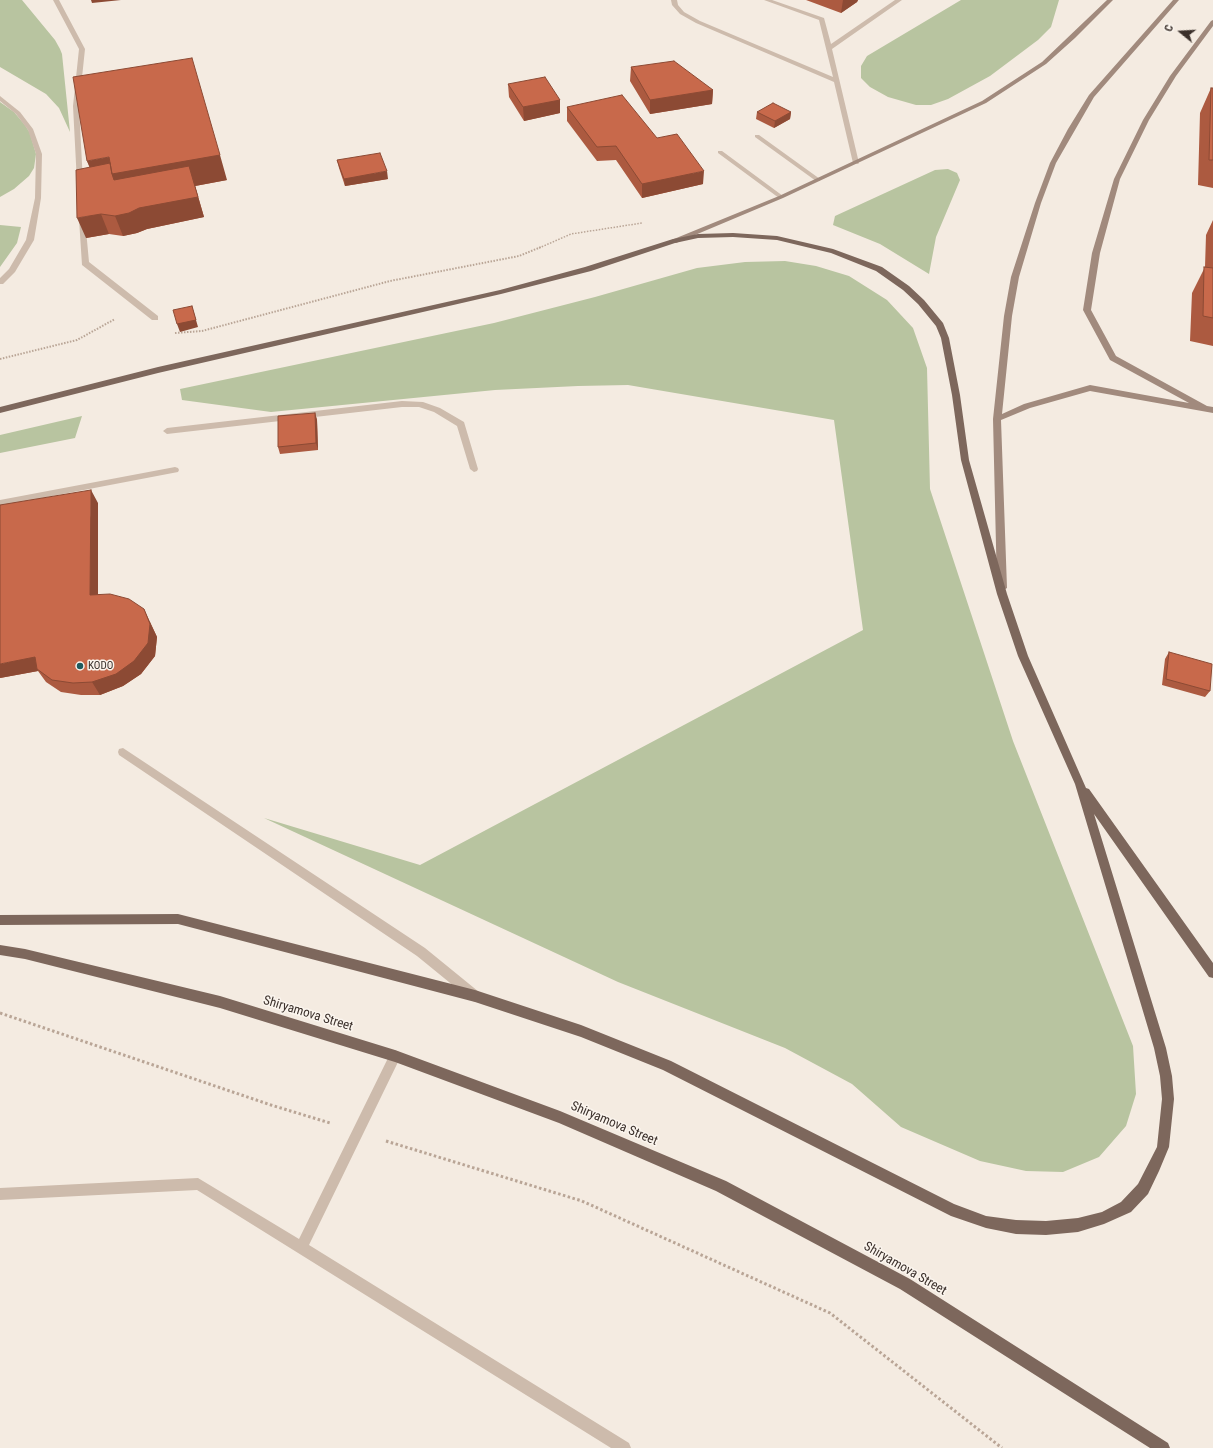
<!DOCTYPE html>
<meta charset="utf-8">
<style>
body{margin:0}
#map{position:relative;width:1213px;height:1448px;overflow:hidden;background:#f4ebe1;font-family:"Roboto Condensed",sans-serif}
canvas{display:block}
.north{position:absolute;left:1161px;top:12px;width:40px;height:40px;-webkit-text-stroke:3px #fbf5ee;paint-order:stroke;rotate:288deg;font-size:11px;font-weight:700;line-height:16px;text-align:center;color:#3b302b}
.north::after{content:'';display:block;margin:auto;width:14px;height:18px;background:#3b302b;clip-path:polygon(50% 0,100% 100%,50% 72%,0 100%)}
</style>
<div id="map">
<canvas width="1213" height="1448"></canvas>
<div class="north">С</div>
</div>
<script>
const context = document.querySelector('canvas').getContext('2d');
context.lineJoin = 'round';
function paint(path, color) {
  context.fillStyle = color;
  context.fill(path, 'evenodd');
}
function shape(rows) {
  const path = new Path2D();
  for (const r of rows) {
    path.moveTo(r[0], r[1]);
    for (let i = 2; i < r.length; i += 2) path.lineTo(r[i], r[i + 1]);
  }
  return path;
}
function strokePath(path, color, width, dash) {
  context.strokeStyle = color;
  context.lineWidth = width;
  context.lineCap = dash ? 'butt' : 'round';
  context.setLineDash(dash || []);
  context.stroke(path);
}
function drawText(font, color, halo, rows, align = 'center') {
  context.font = font + ' "Roboto Condensed",sans-serif';
  context.lineWidth = 3;
  context.setLineDash([]);
  context.textBaseline = 'middle';
  context.strokeStyle = halo;
  context.fillStyle = color;
  for (const [text, x, y, turn = 0] of rows) {
    context.save();
    context.translate(x, y);
    context.rotate((+turn || 0) * Math.PI / 180);
    context.textAlign = isNaN(turn) ? turn : align;
    if (halo) context.strokeText(text, 0, 0);
    context.fillText(text, 0, 0);
    context.restore();
  }
}
paint(shape([
 [0,0,22,0,55,40,60,49,62,54,70,132,59,108,46,94,0,67],
 [961,0,1059,0,1051,27,1038,40,990,76,948,99,931,105,916,105,888,97,870,87,861,78,861,66,867,56],
 [0,102,14,112,25,125,30,133,36,154,34,168,29,176,14,189,0,197],
 [948,169,957,173,960,180,936,237,929,274,880,244,833,225,835,216,935,170],
 [0,225,21,227,17,243,0,267],
 [785,261,816,266,849,276,887,300,913,328,927,368,930,489,1013,741,1133,1046,1136,1094,1126,1126,1099,1157,1063,1172,1026,1171,980,1161,901,1127,852,1084,785,1048,618,982,264,818,420,865,863,630,834,420,628,385,578,386,495,390,271,412,182,400,180,389,494,323,595,297,697,268,745,262],
 [82,416,75,438,0,453,0,435]
]), '#b8c4a0');
strokePath(shape([
 [539,248,571,234,642,223]
]), '#b9a596', 1.5, [1.5, 1.5]);
strokePath(shape([
 [175,333,202,331,390,281,519,256,541,247],
 [0,359,77,340,115,319]
]), '#b9a596', 2, [1.5, 1.5]);
strokePath(shape([
 [0,1013,271,1105,330,1123],
 [386,1141,582,1201,830,1313,1002,1448]
]), '#b9a596', 3, [2.5, 2.5]);
paint(shape([
 [53,0,59,0,85,49,79,106,83,183,80,185,77,183,73,106,79,49,53,0],
 [671,0,677,0,678,5,684,12,700,21,833,77,819,20,764,0,772,0,824,18,831,44,895,0,902,0,832,49,859,163,858,164,853,163,834,82,696,23,680,14,672,5,671,0],
 [0,96,20,112,33,129,42,154,41,198,34,240,15,272,3,284,0,284,0,278,9,269,26,240,35,198,36,154,28,130,16,114,0,101,0,96],
 [755,135,759,135,820,179,820,181,816,181,755,137,755,135],
 [718,151,722,151,783,196,783,198,779,198,718,153,718,151],
 [82,217,85,219,89,262,158,316,158,320,152,320,82,265,79,219,82,217],
 [402,401,423,402,440,408,464,422,478,469,477,471,474,472,470,469,457,426,434,412,419,407,402,407,167,434,163,431,167,428,402,401],
 [175,467,178,468,179,470,178,472,0,506,0,500,175,467],
 [123,748,425,948,479,992,481,996,479,1000,475,1002,471,1000,417,956,119,755,118,752,119,749,123,748],
 [395,1050,399,1052,401,1056,399,1060,309,1245,629,1443,631,1448,611,1448,197,1190,0,1200,0,1188,198,1178,299,1239,391,1052,395,1050]
]), '#cdbbac');
paint(shape([
 [1107,0,1113,0,1075,38,1046,64,986,103,783,198,676,243,670,243,669,241,779,196,982,101,1042,62,1107,0],
 [1173,0,1179,0,1094,97,1056,163,1041,203,1019,277,1012,316,1002,414,1024,404,1090,385,1189,403,1110,360,1083,310,1092,253,1114,179,1143,120,1170,76,1211,21,1213,20,1213,26,1176,76,1149,120,1120,179,1100,253,1091,310,1116,356,1207,406,1213,407,1213,413,1090,391,1030,408,1001,420,1007,588,1002,591,997,588,993,419,1004,316,1011,277,1035,203,1050,163,1068,129,1089,95,1173,0]
]), '#a18a7d');
paint(shape([
 [733,233,777,236,833,249,882,267,909,286,924,300,943,323,949,338,960,395,969,460,1007,594,1028,656,1086,788,1089,789,1213,963,1213,978,1209,977,1094,814,1166,1048,1172,1076,1174,1099,1169,1147,1159,1171,1148,1194,1131,1212,1104,1224,1078,1232,1046,1235,1016,1234,986,1228,951,1216,663,1070,581,1037,475,1002,178,924,0,925,0,915,178,914,475,990,581,1025,671,1061,954,1204,986,1216,1016,1220,1046,1221,1078,1218,1102,1212,1121,1202,1138,1184,1157,1147,1162,1099,1160,1076,1154,1048,1075,784,1018,656,997,594,961,460,952,395,941,338,936,326,918,304,903,290,876,271,831,253,777,240,733,237,698,238,675,243,591,271,501,294,158,373,0,413,0,407,158,367,500,290,585,267,673,239,698,234,733,233],
 [0,945,25,949,220,996,395,1050,560,1111,726,1181,910,1279,1168,1443,1170,1448,1150,1448,900,1289,716,1191,559,1123,395,1062,220,1008,25,959,0,955,0,945]
]), '#7d675c');
paint(shape([
 [806,0,858,0,857,2,841,13],
 [631,67,713,90,712,104,650,114,630,81],
 [508,84,560,100,560,113,524,121,509,97],
 [1211,88,1213,88,1213,188,1198,185,1200,113],
 [567,107,657,138,703,184,642,198,616,160,597,161,567,121],
 [757,112,791,112,790,119,774,128,756,119],
 [337,160,388,179,345,186,339,168],
 [87,161,227,180,195,186,204,217,147,229,137,233,123,236,109,234,86,238,90,167],
 [1213,220,1213,346,1190,341,1192,293,1205,267,1206,235],
 [315,413,317,420,318,450,280,454,278,447],
 [98,503,98,594,150,622,157,637,155,656,141,674,123,686,100,695,81,695,61,692,46,682,38,671,0,678],
 [1169,652,1210,691,1205,697,1162,685,1165,659]
]), '#ac5a40');
paint(shape([
 [91,0,121,0,92,3],
 [843,0,858,0,857,2,841,13],
 [713,90,712,104,650,114,650,100],
 [560,100,560,113,524,121,523,107],
 [791,112,790,119,774,128,775,121],
 [220,155,227,180,195,186,204,217,147,229,137,233,123,236,115,216,97,186,87,161,109,157],
 [387,171,388,179,345,186,344,179],
 [704,171,703,184,642,198,642,184],
 [101,214,109,234,86,238,77,218],
 [192,306,198,327,180,332,177,324],
 [315,413,317,420,318,450,316,443],
 [91,490,98,503,98,608,90,595],
 [144,609,150,622,157,637,155,656,141,674,123,686,100,695,92,682],
 [35,657,37,669,38,671,0,678,0,664]
]), '#8c4a34');
const building = shape([
 [192,58,220,155,112,174,109,157,87,161,73,77,192,58],
 [674,61,713,90,650,100,631,67,674,61],
 [545,77,560,100,523,107,508,84,545,77],
 [1211,88,1213,88,1213,160,1209,160,1211,88],
 [622,95,657,138,677,134,704,171,642,184,616,146,597,147,567,107,622,95],
 [773,103,791,112,775,121,757,112,773,103],
 [380,153,387,171,344,179,337,160,380,153],
 [110,163,112,174,114,180,189,166,198,197,139,208,129,213,115,216,101,214,77,218,76,170,110,163],
 [1204,267,1213,268,1213,318,1203,316,1204,267],
 [192,306,196,320,177,324,173,310,192,306],
 [315,413,316,443,278,447,278,416,315,413],
 [91,490,90,595,110,594,129,599,144,609,150,624,148,643,134,661,116,674,92,682,73,683,52,680,37,669,35,657,0,664,0,505,91,490],
 [1169,652,1212,664,1210,691,1166,679,1169,652]
]);
paint(building, '#c8694b');
strokePath(building, '#8c4a34', 1);
for (const [x, y, r, color] of [
 [80,666,4,"#1f5a5e"]
]) {
  const dot = new Path2D();
  dot.arc(x, y, r, 0, 2 * Math.PI);
  context.fillStyle = color;
  context.fill(dot);
  strokePath(dot, '#fbf5ee', 1.5);
}
drawText('11px', '#3b302b', '#fbf5ee', [
 ["KODO",88,666]
], 'left');
drawText('13px', '#3b302b', '#fbf5ee', [
 ["Shiryamova Street",308,1014,17],
 ["Shiryamova Street",614,1124,23],
 ["Shiryamova Street",905,1269,30]
]);
</script>
